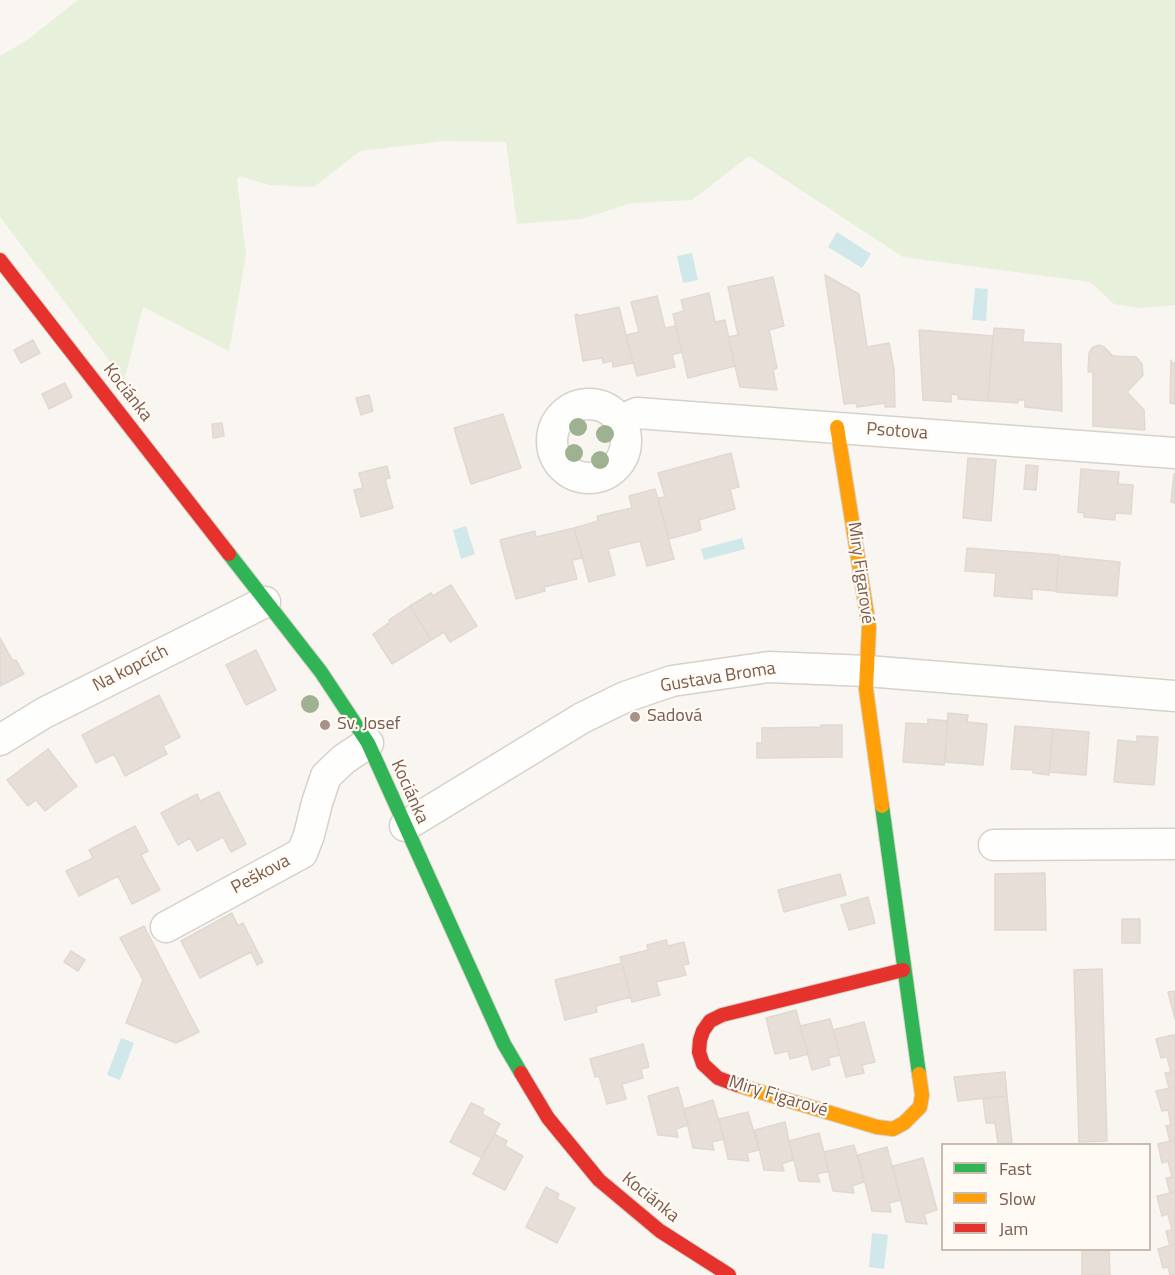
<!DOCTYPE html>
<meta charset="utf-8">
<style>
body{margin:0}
#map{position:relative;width:1175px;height:1275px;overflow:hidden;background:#f9f5f0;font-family:"Titillium Web",sans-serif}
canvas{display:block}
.legend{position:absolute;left:941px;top:1143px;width:210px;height:108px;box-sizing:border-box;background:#fffaf3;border:2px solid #cabbb1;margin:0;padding:8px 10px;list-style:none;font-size:18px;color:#7a5c4d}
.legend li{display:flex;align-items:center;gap:12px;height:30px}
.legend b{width:30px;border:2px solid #cabbb1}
</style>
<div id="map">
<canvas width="1175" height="1275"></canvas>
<ul class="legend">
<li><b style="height:8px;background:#30b455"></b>Fast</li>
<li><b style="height:8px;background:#ff9f0a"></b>Slow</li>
<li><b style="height:8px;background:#e5322d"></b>Jam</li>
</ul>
</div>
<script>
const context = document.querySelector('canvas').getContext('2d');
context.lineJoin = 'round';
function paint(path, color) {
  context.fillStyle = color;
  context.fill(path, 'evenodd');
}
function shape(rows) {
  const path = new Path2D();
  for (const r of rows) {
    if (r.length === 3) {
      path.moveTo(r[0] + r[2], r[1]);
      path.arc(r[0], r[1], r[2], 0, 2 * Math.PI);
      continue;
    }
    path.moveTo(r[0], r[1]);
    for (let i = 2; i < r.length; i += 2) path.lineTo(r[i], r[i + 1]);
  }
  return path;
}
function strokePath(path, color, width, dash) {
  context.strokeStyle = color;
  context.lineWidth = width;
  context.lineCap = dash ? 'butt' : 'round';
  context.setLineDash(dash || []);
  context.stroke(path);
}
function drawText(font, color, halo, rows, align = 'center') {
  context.font = font + ' "Titillium Web",sans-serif';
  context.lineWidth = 4.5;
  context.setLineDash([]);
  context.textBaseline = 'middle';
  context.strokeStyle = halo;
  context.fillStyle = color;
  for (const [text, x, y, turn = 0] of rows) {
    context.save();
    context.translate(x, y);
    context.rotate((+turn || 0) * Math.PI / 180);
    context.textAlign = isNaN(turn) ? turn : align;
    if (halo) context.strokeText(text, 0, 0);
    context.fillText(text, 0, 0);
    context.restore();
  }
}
paint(shape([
 [78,0,1175,0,1175,305,1140,308,1114,304,1090,282,903,257,749,156,692,200,632,203,581,219,517,224,506,142,444,141,360,151,314,187,269,185,240,176,237,180,246,255,229,351,143,307,124,380,0,217,0,56,26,41]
]), '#e7f0db');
paint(shape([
 [837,232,871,254,862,268,828,247],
 [692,253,698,280,683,283,677,256],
 [975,288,988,289,986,321,972,320],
 [466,526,475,554,461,559,453,530],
 [742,538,745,549,704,560,701,549],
 [121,1038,134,1043,120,1080,107,1075],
 [872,1233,888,1235,884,1269,869,1267]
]), '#d0e8ea');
const building = shape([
 [825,275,859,294,867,347,889,343,894,369,895,407,885,407,885,403,857,407,856,403,844,404,825,275],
 [773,277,784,326,769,330,777,368,773,370,777,390,740,387,728,337,738,335,728,287,773,277],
 [709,293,715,322,725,320,735,366,688,378,673,314,684,311,681,300,709,293],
 [657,296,665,328,676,326,682,352,672,355,675,367,637,376,626,335,639,332,631,302,657,296],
 [619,307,633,363,613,367,612,361,603,363,602,358,583,361,575,315,578,314,578,316,619,307],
 [994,328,1024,330,1023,342,1061,344,1062,411,1025,407,1025,400,1018,400,1018,403,988,401,994,328],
 [919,330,993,336,988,401,958,399,959,395,951,394,951,402,923,400,919,330],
 [33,340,40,353,21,363,14,350,33,340],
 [1099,345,1104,347,1113,356,1136,357,1142,364,1143,375,1127,392,1144,410,1145,430,1093,426,1093,372,1088,372,1089,353,1092,348,1099,345],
 [1171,360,1172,363,1175,363,1175,404,1170,403,1171,360],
 [65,383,72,397,49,409,42,394,65,383],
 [369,395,373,411,361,415,356,398,369,395],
 [503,414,521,468,471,484,454,428,503,414],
 [222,423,224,436,213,438,212,424,222,423],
 [731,453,739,487,730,489,735,509,699,520,701,530,669,539,658,498,665,497,658,473,731,453],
 [968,458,996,460,991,521,963,518,968,458],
 [1026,465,1038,466,1036,490,1024,489,1026,465],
 [387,466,390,478,385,479,393,508,361,517,354,490,363,488,359,473,387,466],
 [1081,469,1119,472,1118,484,1133,485,1131,514,1115,513,1115,520,1084,517,1084,513,1078,512,1081,469],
 [1174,474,1175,474,1175,503,1171,502,1174,474],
 [655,489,674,559,647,566,640,541,608,549,615,575,589,582,574,528,598,521,597,516,632,508,629,496,655,489],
 [574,528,583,558,572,560,577,579,544,587,545,591,516,599,500,540,535,531,536,537,574,528],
 [967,548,1059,555,1056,591,1032,589,1032,599,994,596,996,573,965,571,967,548],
 [1059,556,1120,562,1117,596,1056,592,1059,556],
 [451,585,477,626,450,642,444,632,431,640,410,606,431,593,433,596,451,585],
 [410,606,431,640,392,664,373,634,390,622,389,620,410,606],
 [0,638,13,661,16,660,24,674,0,686,0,638],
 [256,650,276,690,246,705,226,665,256,650],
 [159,695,180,737,163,746,167,754,125,776,114,754,96,763,82,735,159,695],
 [948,713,968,715,967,722,987,724,983,765,945,762,948,713],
 [928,719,948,721,944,765,903,762,906,723,928,724,928,719],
 [821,725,842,725,842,757,757,758,757,743,762,743,762,728,821,727,821,725],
 [1015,726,1053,729,1049,775,1033,773,1033,770,1011,769,1015,726],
 [1053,729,1089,732,1086,775,1049,772,1053,729],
 [1137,736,1158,737,1154,785,1114,782,1118,740,1137,742,1137,736],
 [48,749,77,786,45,811,36,800,28,806,7,780,48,749],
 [219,792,246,844,231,852,223,837,197,851,190,838,178,845,161,813,197,794,200,801,219,792],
 [135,826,148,851,141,855,160,890,132,904,118,876,79,896,66,871,93,858,89,850,135,826],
 [1045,873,1046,930,995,930,995,874,1045,873],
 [840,874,846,895,784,912,778,890,840,874],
 [868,897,875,923,849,930,841,905,868,897],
 [232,913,238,926,243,923,263,962,257,965,251,952,200,978,181,941,232,913],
 [1122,919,1140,919,1140,943,1122,943,1122,919],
 [144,926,199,1032,176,1043,126,1023,143,980,120,938,144,926],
 [666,940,668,946,684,942,689,964,683,965,686,975,656,982,660,995,632,1002,620,957,648,950,647,945,666,940],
 [71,951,85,960,78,971,64,962,71,951],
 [622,963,631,997,596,1006,597,1012,565,1020,555,980,622,963],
 [1102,969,1107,1141,1079,1142,1074,970,1102,969],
 [1175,991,1175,1019,1168,992,1175,991],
 [796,1010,808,1054,790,1059,788,1051,775,1054,766,1018,796,1010],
 [830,1019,840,1055,828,1058,830,1065,812,1070,800,1026,830,1019],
 [864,1022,875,1062,862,1065,864,1073,846,1077,833,1030,864,1022],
 [1173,1035,1175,1035,1175,1087,1169,1088,1165,1073,1171,1072,1167,1057,1161,1058,1156,1039,1173,1035],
 [643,1044,649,1067,641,1069,643,1078,622,1084,626,1099,607,1104,599,1076,595,1077,590,1059,643,1044],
 [1005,1072,1007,1096,958,1101,954,1077,1005,1072],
 [678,1087,688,1125,676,1129,678,1137,658,1135,648,1096,678,1087],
 [1175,1087,1175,1140,1170,1141,1166,1126,1171,1125,1168,1110,1162,1111,1156,1091,1175,1087],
 [1007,1096,1012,1143,998,1144,995,1123,986,1123,983,1098,1007,1096],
 [713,1100,724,1139,712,1142,714,1150,693,1148,684,1109,713,1100],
 [471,1103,484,1109,482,1114,500,1124,482,1158,450,1142,471,1103],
 [748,1112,759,1150,747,1153,749,1161,728,1159,719,1119,748,1112],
 [785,1122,793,1160,782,1164,784,1171,764,1170,755,1130,785,1122],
 [819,1133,829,1171,817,1174,820,1182,799,1181,789,1141,819,1133],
 [494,1134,507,1141,505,1146,523,1156,505,1190,473,1174,494,1134],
 [1175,1140,1175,1192,1170,1193,1166,1178,1172,1177,1168,1161,1162,1163,1158,1144,1175,1140],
 [854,1145,864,1182,852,1186,854,1193,833,1191,824,1152,854,1145],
 [887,1147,901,1200,889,1203,891,1212,872,1211,858,1155,887,1147],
 [923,1158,937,1210,924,1214,927,1224,906,1222,893,1166,923,1158],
 [546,1187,559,1194,557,1199,575,1208,557,1243,526,1227,546,1187],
 [1175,1192,1175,1244,1170,1246,1166,1231,1172,1230,1168,1214,1162,1216,1157,1196,1175,1192],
 [1175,1244,1175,1275,1170,1275,1168,1267,1163,1268,1158,1249,1175,1244],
 [1082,1250,1109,1250,1110,1275,1082,1275,1082,1250]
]);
paint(building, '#e6ded7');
strokePath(building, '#e2d8d2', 1.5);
const street = shape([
 [589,441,37],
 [620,420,637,413,1175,453],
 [0,740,44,713,265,602],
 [405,826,582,718,625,697,672,681,769,667,867,671,1175,696],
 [994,845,1175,844],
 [166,927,302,853,309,835,317,803,326,776,344,759,368,743]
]);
const fast = shape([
 [229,554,321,672,368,743,504,1044,521,1073],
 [882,806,919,1074]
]);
const slow = shape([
 [837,427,869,627,866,689,882,806],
 [737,1085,877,1127,893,1129,904,1123,920,1107,922,1095,919,1074]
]);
const jam = shape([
 [0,260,229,554],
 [521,1073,548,1118,599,1180,660,1231,729,1275],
 [737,1085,718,1078,703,1064,699,1052,700,1040,703,1031,710,1021,722,1015,903,970]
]);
strokePath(street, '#d7d1cb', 33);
strokePath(fast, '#d9d2cb', 16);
strokePath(slow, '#d9d2cb', 16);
strokePath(jam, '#d9d2cb', 16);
strokePath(street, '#fefefd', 30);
strokePath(fast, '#30b455', 14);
strokePath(slow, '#ff9f0a', 14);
strokePath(jam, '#e5322d', 14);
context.fillStyle = '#9eb190';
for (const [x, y] of [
 [578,427],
 [605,434],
 [574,453],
 [600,460],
 [310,704]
]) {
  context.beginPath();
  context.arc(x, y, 9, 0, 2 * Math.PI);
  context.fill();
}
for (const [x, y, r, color] of [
 [635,717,6,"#a69286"],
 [325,725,6,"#a69286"]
]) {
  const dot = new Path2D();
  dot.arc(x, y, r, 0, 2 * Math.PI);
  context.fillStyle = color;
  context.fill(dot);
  strokePath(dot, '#fffaf3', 2);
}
drawText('18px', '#7a5c4d', '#fffaf3', [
 ["Kociánka",127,393,52],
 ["Psotova",897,432,4],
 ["Miry Figarové",860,573,82],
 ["Na kopcích",131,669,-27],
 ["Gustava Broma",718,678,-9],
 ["Kociánka",409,792,66],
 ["Peškova",261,875,-28],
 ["Miry Figarové",778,1097,17],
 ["Kociánka",650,1198,39]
]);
drawText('18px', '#7a5c4d', '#fffaf3', [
 ["Sadová",647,717],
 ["Sv. Josef",337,725]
], 'left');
</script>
